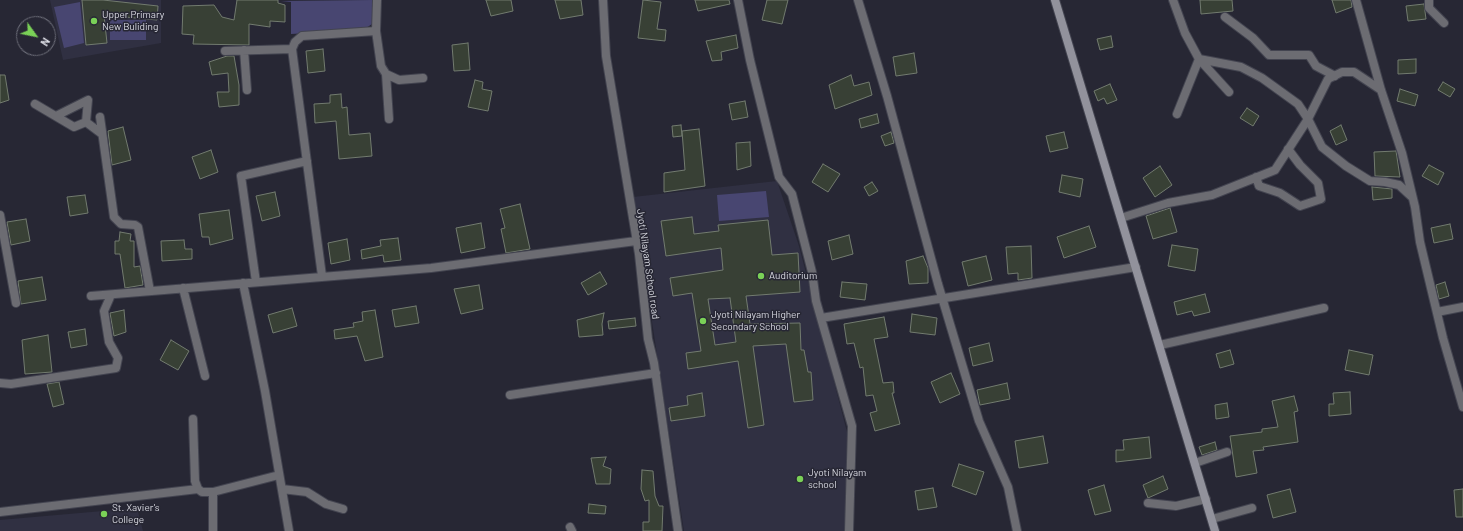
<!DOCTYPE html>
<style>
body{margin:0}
#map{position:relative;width:1463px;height:531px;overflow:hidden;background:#272734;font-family:Barlow,sans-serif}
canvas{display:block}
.north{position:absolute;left:16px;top:16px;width:40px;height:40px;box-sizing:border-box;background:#272734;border:1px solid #6e6f7a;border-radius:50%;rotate:123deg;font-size:11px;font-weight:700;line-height:16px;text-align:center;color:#d9dae2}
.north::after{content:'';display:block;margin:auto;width:14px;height:18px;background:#7ad157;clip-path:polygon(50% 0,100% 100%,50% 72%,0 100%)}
</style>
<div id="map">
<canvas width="1463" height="531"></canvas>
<div class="north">N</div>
</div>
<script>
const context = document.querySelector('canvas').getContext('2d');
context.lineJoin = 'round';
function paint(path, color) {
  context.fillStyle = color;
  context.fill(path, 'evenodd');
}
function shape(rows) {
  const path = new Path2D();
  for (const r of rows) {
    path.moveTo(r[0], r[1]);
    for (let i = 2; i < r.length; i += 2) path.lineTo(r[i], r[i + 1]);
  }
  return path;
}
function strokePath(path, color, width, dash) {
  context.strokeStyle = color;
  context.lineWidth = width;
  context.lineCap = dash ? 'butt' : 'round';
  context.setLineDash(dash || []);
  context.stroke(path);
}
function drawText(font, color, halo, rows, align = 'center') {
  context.font = font + ' Barlow,sans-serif';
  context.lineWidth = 3;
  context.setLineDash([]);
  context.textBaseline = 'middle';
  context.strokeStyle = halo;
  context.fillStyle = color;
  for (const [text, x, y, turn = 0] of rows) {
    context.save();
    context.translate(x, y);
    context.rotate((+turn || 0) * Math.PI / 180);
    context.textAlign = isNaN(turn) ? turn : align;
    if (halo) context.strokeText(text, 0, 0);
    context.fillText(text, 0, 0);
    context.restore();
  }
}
paint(shape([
 [50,0,161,0,161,43,63,60],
 [777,181,799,246,847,432,845,531,684,531,633,197],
 [137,508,143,531,0,531,0,520]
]), '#303042');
paint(shape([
 [372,0,372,24,363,30,291,34,291,2,281,1],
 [80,2,84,43,64,48,54,7],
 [110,20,146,20,146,40,110,40],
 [766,191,769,217,719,221,717,195]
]), '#484671');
const building = shape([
 [82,0,103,0,158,6,157,20,104,15,107,43,86,45,82,0],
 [237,0,278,0,278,3,285,5,285,22,270,21,270,27,249,24,249,45,193,44,194,35,182,34,183,6,214,5,222,17,234,20,237,0],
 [486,0,511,0,513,11,491,16,486,0],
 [555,0,581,0,583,15,560,19,555,0],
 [643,0,661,2,657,29,666,30,665,41,638,38,643,0],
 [695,0,729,0,730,4,698,11,695,0],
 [767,0,788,0,782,24,762,20,767,0],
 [1200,0,1232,0,1233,11,1201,14,1200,0],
 [1332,0,1351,0,1352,7,1336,13,1332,0],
 [1424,4,1426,19,1408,21,1406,6,1424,4],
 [736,35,738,48,721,52,722,60,712,61,706,41,736,35],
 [1111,36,1113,47,1100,50,1097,39,1111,36],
 [468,43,470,70,454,71,452,45,468,43],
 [323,49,325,71,308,73,306,51,323,49],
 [914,53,917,73,896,76,893,57,914,53],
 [227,56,234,56,239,85,239,105,219,107,217,92,229,92,228,73,212,75,209,62,227,56],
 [1416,59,1416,73,1398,74,1398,60,1416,59],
 [0,75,5,75,9,100,0,103,0,75],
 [851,75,854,86,869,82,872,95,835,109,829,85,851,75],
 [475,80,483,82,482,89,492,91,488,111,468,107,475,80],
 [1443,82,1455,89,1450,97,1438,90,1443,82],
 [1110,84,1117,100,1107,104,1104,98,1098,101,1094,91,1110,84],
 [1400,89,1418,95,1415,106,1397,101,1400,89],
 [341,94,342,108,347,107,349,135,370,133,372,156,339,159,336,121,315,123,314,104,330,103,330,95,341,94],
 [745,101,748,117,732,120,729,104,745,101],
 [1247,108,1259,116,1253,126,1240,118,1247,108],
 [877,114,879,123,861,128,859,119,877,114],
 [681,125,682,136,673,137,672,126,681,125],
 [1341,125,1347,140,1336,145,1330,131,1341,125],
 [123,127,131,160,112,165,108,131,123,127],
 [699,129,705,186,664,192,664,173,685,170,682,131,699,129],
 [891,132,894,143,885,146,881,136,891,132],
 [1064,132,1068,148,1050,152,1046,136,1064,132],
 [750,142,751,166,737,170,736,143,750,142],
 [211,150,218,172,200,179,192,157,211,150],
 [1396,151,1400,177,1375,176,1374,152,1396,151],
 [823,164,840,174,828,192,812,182,823,164],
 [1429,165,1444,173,1438,185,1422,176,1429,165],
 [1160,166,1172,185,1155,197,1143,178,1160,166],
 [1062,175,1083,179,1080,197,1059,192,1062,175],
 [872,182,878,191,869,196,864,187,872,182],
 [1372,187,1392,189,1392,198,1373,200,1372,187],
 [275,192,280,216,262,221,256,196,275,192],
 [85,195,88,213,70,216,67,197,85,195],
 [520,204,530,249,506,253,501,229,505,228,500,209,520,204],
 [1170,208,1177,232,1153,239,1146,216,1170,208],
 [229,210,233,239,210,245,209,237,202,237,199,214,229,210],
 [692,217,694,234,719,231,718,225,768,220,772,255,798,253,800,292,746,296,750,324,800,323,801,350,804,350,808,372,811,372,813,400,794,402,786,344,753,346,764,425,748,428,738,361,688,369,686,353,701,351,692,293,673,296,670,278,723,270,721,248,666,256,661,221,692,217],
 [730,298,736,342,715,345,708,299,730,298],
 [26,219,30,241,11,245,7,222,26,219],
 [481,223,485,248,461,253,456,228,481,223],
 [1450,224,1453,239,1434,243,1431,228,1450,224],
 [1089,226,1096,247,1064,258,1057,237,1089,226],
 [120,232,131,234,130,241,134,241,134,267,140,266,143,285,125,288,120,254,115,254,115,241,119,241,120,232],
 [849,235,853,254,832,260,828,241,849,235],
 [398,238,401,260,384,262,383,255,362,259,361,250,381,246,380,240,398,238],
 [347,239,350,260,331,264,328,243,347,239],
 [184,240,185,249,192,249,192,259,162,261,161,241,184,240],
 [1172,245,1198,249,1195,271,1168,266,1172,245],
 [1031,246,1032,278,1018,280,1018,273,1008,274,1006,247,1031,246],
 [923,256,928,268,928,283,909,284,906,261,923,256],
 [986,256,992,280,968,286,962,262,986,256],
 [600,272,607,284,588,295,581,283,600,272],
 [42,277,46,300,21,304,18,281,42,277],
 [842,282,867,284,865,300,840,297,842,282],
 [1445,282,1449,296,1439,299,1436,285,1445,282],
 [479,285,483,309,461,314,454,289,479,285],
 [1205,294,1210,312,1194,316,1192,311,1177,315,1174,302,1205,294],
 [416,306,419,323,395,327,392,310,416,306],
 [292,308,297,326,273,333,268,315,292,308],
 [124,310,126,332,114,336,110,313,124,310],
 [375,310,383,357,365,361,357,336,335,339,334,330,354,327,353,323,363,321,362,312,375,310],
 [604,313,602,324,603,335,579,337,577,320,604,313],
 [912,314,937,318,935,335,910,332,912,314],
 [884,317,888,337,874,339,883,383,893,382,894,393,892,393,900,424,875,431,870,413,877,411,873,395,866,396,863,367,860,368,854,343,847,344,844,324,884,317],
 [635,318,636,326,609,329,608,321,635,318],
 [85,329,87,345,71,348,68,332,85,329],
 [48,335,52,372,25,374,22,340,48,335],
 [171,340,189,351,178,370,160,360,171,340],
 [989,343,993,361,973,366,969,348,989,343],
 [1230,350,1234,364,1220,368,1216,354,1230,350],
 [1349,350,1373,355,1369,375,1345,370,1349,350],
 [951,373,960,394,940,403,931,382,951,373],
 [59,382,64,404,53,407,47,384,59,382],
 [1007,383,1010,399,980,405,977,390,1007,383],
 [1350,392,1351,414,1329,416,1329,404,1334,404,1333,393,1350,392],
 [702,393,705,416,671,421,669,408,688,405,687,396,702,393],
 [1294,396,1298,411,1294,412,1298,442,1263,447,1264,450,1253,451,1257,473,1236,477,1230,436,1262,432,1262,429,1278,427,1272,401,1294,396],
 [1227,403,1229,417,1216,419,1215,405,1227,403],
 [1043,436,1048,463,1019,468,1015,441,1043,436],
 [1149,437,1151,458,1116,462,1116,450,1124,450,1123,440,1149,437],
 [1215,442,1217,450,1202,455,1199,447,1215,442],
 [606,457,603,466,611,469,610,484,596,484,591,458,606,457],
 [959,464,984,472,976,495,952,486,959,464],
 [642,470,653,471,655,496,659,506,663,506,662,531,643,531,643,522,649,522,649,500,645,501,641,489,642,470],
 [1163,476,1168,489,1148,498,1143,485,1163,476],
 [1104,485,1111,511,1095,515,1088,490,1104,485],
 [933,488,937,507,918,510,915,491,933,488],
 [1290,489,1296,512,1273,518,1267,495,1290,489],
 [1463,489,1463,517,1456,517,1454,490,1463,489],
 [589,504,606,506,605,514,588,513,589,504]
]);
paint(building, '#384035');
strokePath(building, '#727b6f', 1);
const minor = shape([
 [377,0,376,31,381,66,386,74,399,80,423,78],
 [603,0,606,56,639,254,648,339,654,363,678,531],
 [738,0,750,60,779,177,792,194,812,272,816,301,852,426,849,531],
 [858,0,887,96,938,284,979,421,1008,487,1017,531],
 [1173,0,1185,33,1199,59,1241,67,1262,78,1298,104,1308,119,1322,147,1346,166,1370,181,1385,182,1399,185,1412,197],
 [1356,0,1381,90,1402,153,1415,207,1420,242,1443,338,1463,407],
 [1429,0,1429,8,1444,23],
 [1225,17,1253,38,1269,55,1309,55,1316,66,1335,76],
 [244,50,247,90],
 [225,51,292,49],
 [386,74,389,119],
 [35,104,74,127,86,122,102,134],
 [1177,114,1199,59,1229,92],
 [56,116,88,100,86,122],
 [100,117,114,217,121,224,135,225,138,227,150,291],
 [1256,177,1259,186,1280,193,1300,206,1321,199,1318,183,1300,165,1288,149],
 [0,215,16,303],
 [1121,218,1168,203,1212,195,1275,170,1308,119,1328,79,1342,72,1354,72,1381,90],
 [322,276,292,49,295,42,302,36,376,31],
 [256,282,241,176,307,161],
 [243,283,265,391,289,531],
 [183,288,205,376],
 [91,296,431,268,636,241],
 [1437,312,1463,307],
 [821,318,1136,267],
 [1160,345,1324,308],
 [0,383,11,384,116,368,118,358,109,342,104,311,111,295],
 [510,395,656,373],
 [193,419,195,481,198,489,202,492,213,492,279,475],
 [1195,463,1227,452],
 [282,489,307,492,326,504,343,509],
 [213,492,213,531],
 [1148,503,1176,506,1206,499],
 [0,512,198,489],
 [1212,519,1252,508],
 [570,527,572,531]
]);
const secondary = shape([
 [1055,0,1215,531]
]);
strokePath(minor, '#434450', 10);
strokePath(secondary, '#434450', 10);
strokePath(minor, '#6c6c72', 8);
strokePath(secondary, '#92929c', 8);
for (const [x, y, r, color] of [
 [94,21,4,"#7ad157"],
 [761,276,4,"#7ad157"],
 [703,321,4,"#7ad157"],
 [800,479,4,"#7ad157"],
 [104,514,4,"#7ad157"]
]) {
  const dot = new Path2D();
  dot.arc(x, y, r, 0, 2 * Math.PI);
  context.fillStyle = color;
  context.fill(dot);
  strokePath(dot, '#272734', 1.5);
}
drawText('10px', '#d9dae2', '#272734', [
 ["Upper Primary",102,15],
 ["New Buliding",102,27],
 ["Auditorium",769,276],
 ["Jyoti Nilayam Higher",711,315],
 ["Secondary School",711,327],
 ["Jyoti Nilayam",808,473],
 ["school",808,485],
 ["St. Xavier's",112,508],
 ["College",112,520]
], 'left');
drawText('10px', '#d9dae2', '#272734', [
 ["Jyoti Nilayam School road",648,264,82]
]);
</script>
